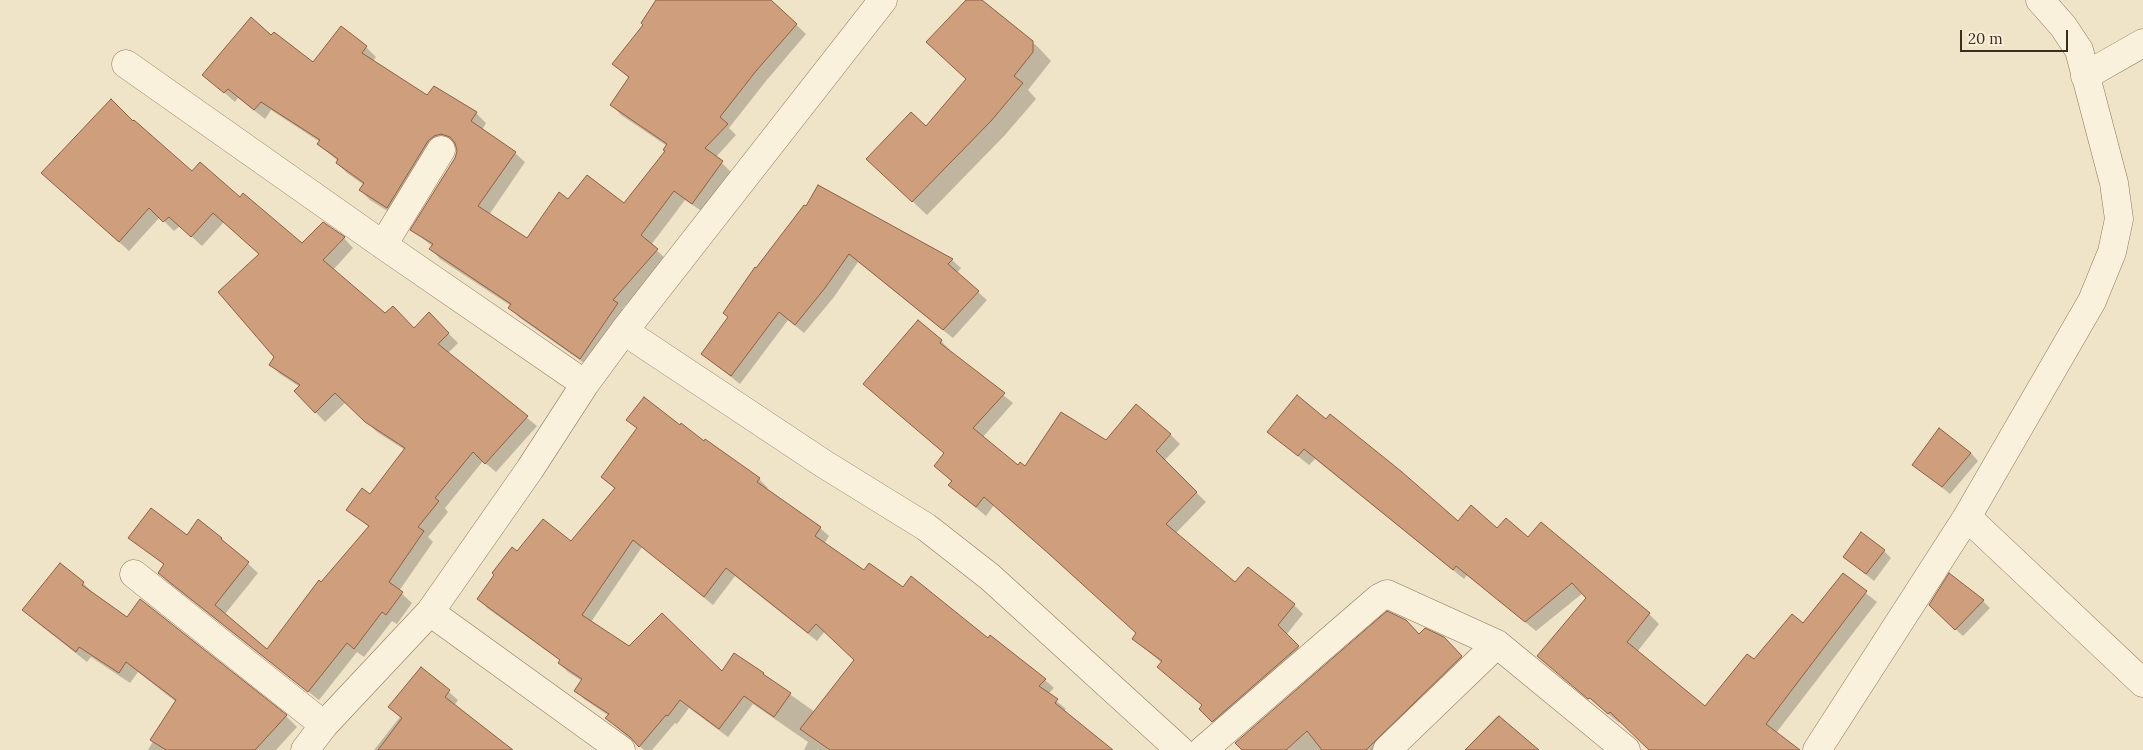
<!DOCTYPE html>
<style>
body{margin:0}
#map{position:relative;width:2143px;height:750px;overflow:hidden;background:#f0e4c8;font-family:Lora,serif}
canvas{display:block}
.scale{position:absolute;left:1960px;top:30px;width:108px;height:22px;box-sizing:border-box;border:2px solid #3d2e20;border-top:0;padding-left:6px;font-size:15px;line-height:18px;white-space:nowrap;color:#3d2e20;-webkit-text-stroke:4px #f7eed8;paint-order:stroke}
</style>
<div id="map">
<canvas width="2143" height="750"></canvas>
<div class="scale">20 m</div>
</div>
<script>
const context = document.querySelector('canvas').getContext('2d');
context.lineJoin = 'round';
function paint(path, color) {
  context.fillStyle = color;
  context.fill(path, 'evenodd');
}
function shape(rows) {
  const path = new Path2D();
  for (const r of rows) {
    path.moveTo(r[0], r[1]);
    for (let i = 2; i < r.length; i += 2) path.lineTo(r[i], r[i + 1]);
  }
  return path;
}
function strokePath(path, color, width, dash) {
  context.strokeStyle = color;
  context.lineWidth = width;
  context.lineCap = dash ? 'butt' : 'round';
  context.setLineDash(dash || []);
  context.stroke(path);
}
paint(shape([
 [659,0,770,0,806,34,766,81,729,128,736,135,716,157,731,172,703,212,685,200,651,245,667,260,622,309,626,313,591,368,520,318,510,308,511,306,440,259,431,249,432,246,412,230,456,158,458,151,457,145,452,144,397,217,370,200,360,190,364,185,347,173,337,163,338,161,318,144,320,142,271,110,265,119,238,98,235,102,204,75,272,37,313,64,366,47,376,57,373,61,428,97,435,87,476,113,486,123,482,130,515,153,525,162,489,215,527,240,569,201,624,205,666,151,667,146,621,115,612,105,630,79,614,64,645,25],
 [966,0,980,0,1037,46,1051,61,1028,90,1036,99,1005,135,927,215,882,173,926,128,967,80],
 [133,123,192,172,240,199,303,245,344,238,353,248,333,270,385,314,414,329,429,314,458,343,448,353,537,426,496,472,483,461,445,508,448,512,428,537,433,542,399,591,412,603,397,624,392,621,364,657,357,652,319,700,169,583,159,573,164,565,130,537,187,536,198,521,221,539,258,573,225,614,267,651,369,527,348,509,371,496,405,450,377,432,346,402,325,422,295,391,300,387,280,374,271,365,276,357,261,254,224,222,202,246,180,226,174,231,160,217,129,251,52,182],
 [804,207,952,260,961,268,957,273,987,300,953,338,858,262,834,297,804,333,788,320,740,384,702,354,730,317,757,269],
 [941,341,950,350,949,351,1013,403,982,438,1018,467,1025,468,1106,442,1170,434,1180,444,1164,461,1206,502,1175,534,1236,584,1249,568,1294,605,1303,614,1286,635,1307,656,1222,730,1200,709,1203,706,1158,667,1162,663,1133,639,1138,633,994,505,986,516,959,494,950,485,952,482,936,466,945,454,874,393],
 [628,420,680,427,704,442,705,441,759,479,768,488,766,490,820,528,829,536,824,544,864,572,903,588,988,640,1045,680,1054,688,1048,694,1066,709,1064,712,1111,750,804,750,808,742,753,704,728,737,689,708,677,724,675,723,652,750,644,750,616,727,607,718,609,716,584,699,576,690,582,681,568,672,559,663,561,661,487,608,479,599,517,553,572,543,615,489,602,477,638,429],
 [642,547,713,605,735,576,817,641,825,631,855,660,815,712,771,681,763,674,734,655,723,673,629,648,591,622],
 [1268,432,1459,522,1498,530,1528,538,1649,614,1659,624,1637,652,1705,708,1754,661,1804,625,1843,575,1877,602,1776,733,1797,750,1651,750,1621,721,1619,723,1538,656,1588,598,1583,593,1536,631,1467,575,1464,579,1315,459,1309,465],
 [1971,453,1978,461,1950,494,1913,464],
 [1884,551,1891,558,1874,581,1844,557],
 [83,583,94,594,127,619,140,600,286,716,297,727,276,750,148,750,176,702,138,672,130,683,91,657,87,662,35,621,24,610],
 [1983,601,1990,608,1963,636,1930,605],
 [1419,635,1443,638,1469,664,1379,750,1249,750],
 [421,668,458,700,454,706,511,750,374,750,400,717,390,706],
 [1497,716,1532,746,1537,750,1465,750]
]), '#0003');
const building = shape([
 [656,0,771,0,797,24,756,71,720,117,728,124,705,148,723,161,692,204,674,191,641,235,658,249,613,300,618,303,580,359,508,308,511,304,429,249,433,244,410,230,455,158,457,151,455,143,450,137,441,134,434,136,428,141,387,208,359,190,364,183,336,163,338,159,317,144,320,140,261,102,254,110,228,89,224,93,202,75,251,17,271,35,274,32,313,62,341,26,367,46,362,53,427,95,434,86,477,112,471,121,516,152,478,206,527,238,559,192,568,199,587,175,624,203,665,151,663,150,667,144,610,105,629,77,612,64,643,25,641,23,656,0],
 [966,0,982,0,1033,41,1033,52,1014,76,1023,83,991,121,912,202,866,159,911,112,926,126,966,79,926,42,966,0],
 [111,99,133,121,134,120,192,171,200,162,240,197,243,193,302,243,323,222,345,237,323,260,385,313,393,306,414,328,429,312,449,333,438,344,528,416,485,464,473,452,435,498,439,501,418,527,424,531,389,582,403,592,386,615,382,612,354,649,347,643,308,692,158,573,164,564,128,538,151,508,187,535,198,519,222,538,221,539,249,562,215,605,267,649,319,580,321,582,369,526,346,510,362,488,370,494,405,448,365,422,335,393,315,413,294,391,300,385,269,365,274,357,218,292,259,254,213,213,191,237,169,217,163,222,149,208,119,242,41,173,111,99],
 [818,185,953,259,948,264,979,291,943,330,849,254,825,288,795,325,779,312,731,376,701,354,728,317,723,313,755,267,756,268,804,205,806,206,818,185],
 [918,320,942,340,940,343,1005,393,973,428,1018,465,1020,462,1025,466,1061,412,1106,440,1136,404,1171,434,1156,451,1197,492,1166,524,1235,582,1248,567,1295,604,1278,625,1299,646,1212,722,1199,709,1202,705,1157,667,1162,661,1132,639,1136,633,1048,553,984,497,976,507,948,485,952,481,934,466,944,453,863,384,918,320],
 [1297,395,1326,419,1330,414,1402,472,1458,521,1471,505,1497,528,1506,518,1528,537,1541,522,1650,613,1627,642,1705,706,1747,654,1754,659,1792,614,1803,623,1843,573,1867,591,1766,724,1800,750,1649,750,1610,712,1608,714,1590,698,1588,699,1537,656,1586,598,1572,583,1525,622,1456,566,1453,570,1304,449,1298,456,1267,432,1297,395],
 [644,397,680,425,681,423,704,441,705,439,760,478,757,482,821,527,815,536,864,570,869,563,903,587,911,576,988,638,990,635,1046,679,1039,686,1058,699,1055,703,1113,750,830,750,800,729,854,660,816,624,808,633,726,568,704,597,633,540,582,615,629,646,662,613,722,671,734,653,764,673,763,674,791,693,774,717,744,696,719,729,680,700,668,716,666,715,639,747,630,737,605,718,609,714,574,691,582,679,558,663,560,660,477,599,494,575,492,573,512,547,517,551,543,519,571,541,615,488,601,477,637,428,626,420,644,397],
 [1939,428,1971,453,1942,487,1912,465,1939,428],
 [1861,532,1885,550,1866,574,1843,557,1861,532],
 [60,563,84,582,82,585,127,617,140,599,287,715,255,750,166,750,150,740,176,700,126,662,119,673,79,647,76,652,22,610,60,563],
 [1949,573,1984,600,1955,630,1929,605,1949,573],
 [1387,611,1406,620,1419,634,1425,628,1444,637,1462,656,1366,750,1322,750,1307,731,1286,750,1242,750,1235,743,1387,611],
 [421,667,450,690,445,697,513,750,378,750,402,718,388,707,421,667],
 [1499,716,1539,750,1465,750,1499,716]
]);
paint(building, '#cf9f7d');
strokePath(building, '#8d5f41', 1);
const street = shape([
 [126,64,383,245,585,384],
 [2085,76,2143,43],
 [383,245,441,150],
 [624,331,824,464,926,527,990,577,1180,750],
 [1967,517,2092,301,2112,252,2119,219,2114,183,2079,50,2063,26,2040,0],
 [134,574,324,725],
 [430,612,621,750],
 [305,750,324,725,430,612,530,469,585,384,624,331,883,0],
 [1203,750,1379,598,1387,594,1497,644,1626,750],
 [1387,750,1497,644],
 [1817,750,1967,517,2143,683]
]);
strokePath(street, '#8d765c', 29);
strokePath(street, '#faf1dc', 28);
</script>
